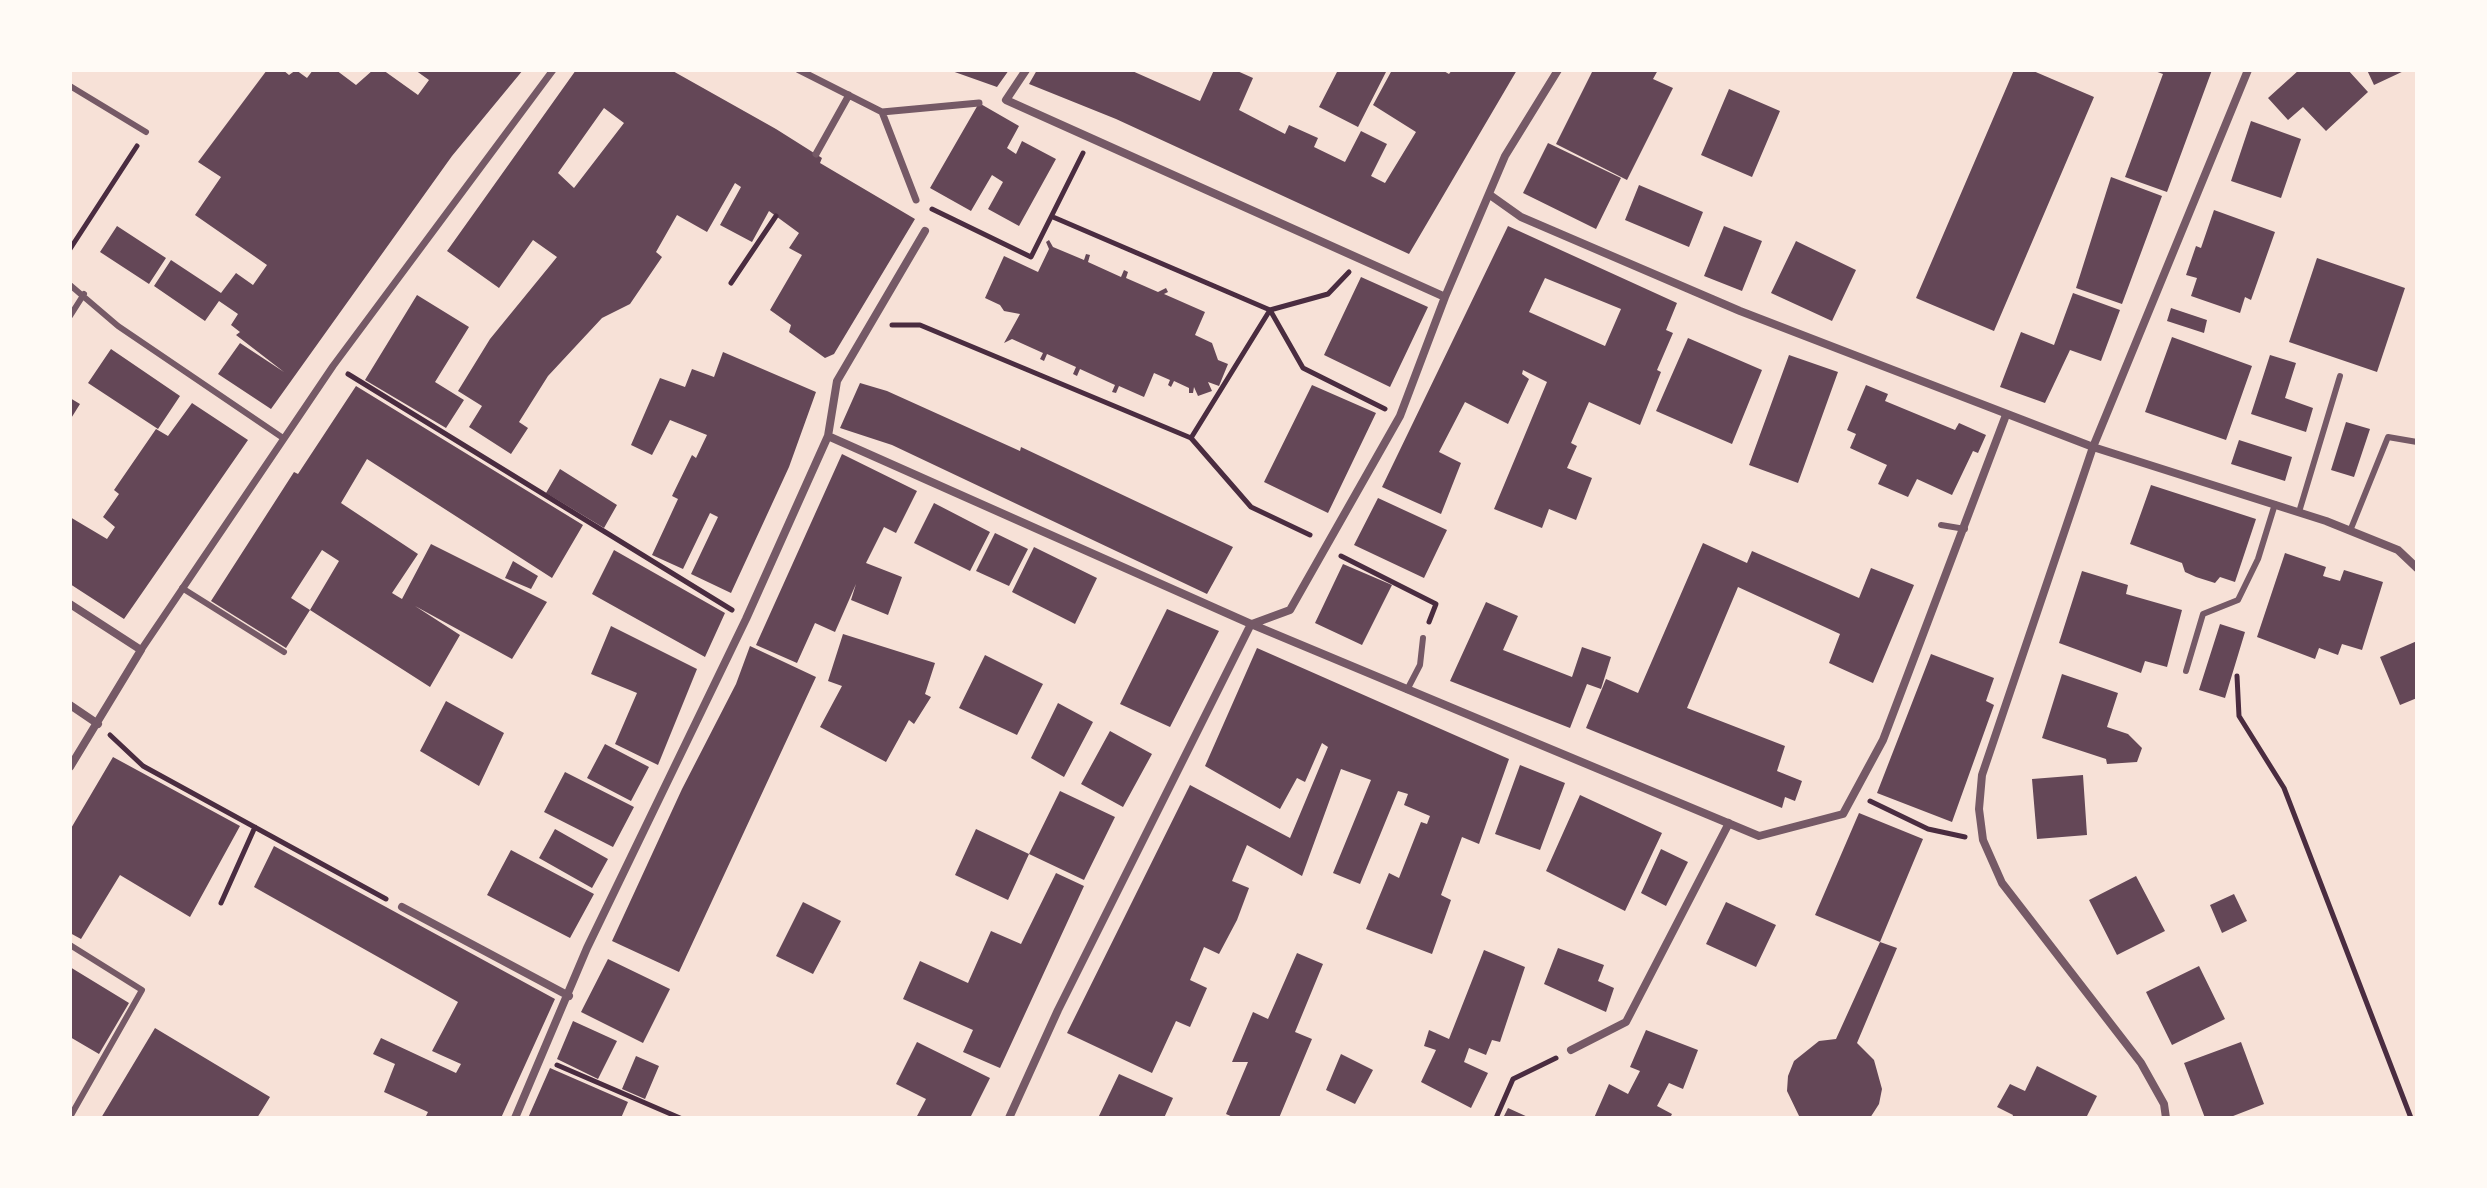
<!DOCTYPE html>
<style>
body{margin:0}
#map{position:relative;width:2487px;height:1188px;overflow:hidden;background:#f7e1d7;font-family:"Crimson Pro",serif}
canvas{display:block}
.frame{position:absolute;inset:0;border:72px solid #fffaf5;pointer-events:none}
</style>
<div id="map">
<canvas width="2487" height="1188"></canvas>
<div class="frame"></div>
</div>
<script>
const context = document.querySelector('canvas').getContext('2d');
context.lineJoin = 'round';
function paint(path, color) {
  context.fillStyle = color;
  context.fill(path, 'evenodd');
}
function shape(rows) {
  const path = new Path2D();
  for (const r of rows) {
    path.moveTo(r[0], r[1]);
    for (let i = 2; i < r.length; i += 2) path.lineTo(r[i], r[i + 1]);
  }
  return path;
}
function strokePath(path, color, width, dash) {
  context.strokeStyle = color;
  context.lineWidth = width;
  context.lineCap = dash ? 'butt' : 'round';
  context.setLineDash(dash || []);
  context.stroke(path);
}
paint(shape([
 [267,70,283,70,289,75,296,70,307,78,313,70,336,70,356,85,373,70,383,70,418,95,429,80,415,70,523,70,452,156,271,409,218,374,240,343,284,372,236,335,240,332,231,325,238,314,219,301,205,321,154,286,171,260,221,293,236,273,253,285,267,265,195,215,221,177,198,162],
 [576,70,671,70,776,129,822,158,820,163,915,219,834,354,825,358,789,332,791,325,770,310,802,255,789,248,799,233,769,211,752,242,720,225,741,187,735,183,707,232,677,215,656,252,662,257,630,304,602,318,548,376,519,422,528,428,511,454,469,427,482,406,458,391,490,339,557,257,533,240,499,288,447,251],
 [604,108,624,123,574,188,558,173],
 [949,70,1009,70,997,87],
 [1037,70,1130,70,1200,101,1214,70,1235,70,1253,78,1239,110,1285,134,1289,125,1318,138,1314,147,1345,162,1361,131,1387,144,1371,176,1385,183,1416,132,1373,105,1392,70,1442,70,1449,74,1452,70,1517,70,1409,254,1116,119,1029,84],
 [1338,70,1387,70,1358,127,1319,107],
 [1593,70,1658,70,1653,79,1673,88,1627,180,1556,144],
 [2014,70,2031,70,2094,97,1994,331,1916,298],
 [2152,70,2212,70,2167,192,2125,177,2163,74],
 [2299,70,2348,70,2368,92,2326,131,2303,107,2288,120,2268,98],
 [2367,70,2406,70,2374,85],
 [1729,89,1780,111,1752,177,1701,155],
 [979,103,1019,126,1007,148,1016,154,1022,141,1056,159,1019,226,988,209,1003,182,992,175,971,211,930,188],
 [2251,121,2301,139,2281,198,2231,181],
 [1548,143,1621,178,1596,229,1523,193],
 [2111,177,2162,196,2122,304,2076,288],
 [1639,185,1703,212,1689,247,1625,220],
 [2214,210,2275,232,2251,300,2245,297,2240,313,2191,296,2197,278,2186,275,2196,246,2201,248],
 [117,226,166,258,149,284,100,252],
 [1508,226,1677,303,1666,330,1673,333,1657,370,1661,372,1640,425,1589,402,1571,443,1577,446,1567,468,1592,478,1576,520,1549,509,1542,528,1494,509,1547,382,1523,370,1522,374,1529,379,1508,424,1465,402,1439,452,1461,463,1441,514,1382,487],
 [1545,278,1621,309,1605,346,1529,312],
 [1724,226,1762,241,1742,291,1704,276],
 [1049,240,1053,247,1084,260,1086,254,1090,255,1088,262,1121,277,1124,270,1128,272,1126,278,1158,292,1166,288,1168,292,1164,294,1205,312,1195,335,1212,343,1218,360,1228,364,1219,386,1208,382,1212,391,1198,396,1194,387,1193,393,1189,393,1189,388,1174,381,1171,387,1168,385,1170,380,1154,373,1144,397,1119,386,1116,393,1112,392,1115,385,1080,369,1077,376,1073,374,1076,367,1047,354,1044,361,1040,359,1043,353,1012,339,1004,343,1020,314,1004,311,1000,305,985,298,1004,256,1038,272,1049,249,1046,242],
 [1796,241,1856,270,1832,321,1771,293],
 [2317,258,2405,288,2377,372,2289,342],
 [1361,277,1428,307,1390,387,1324,355],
 [2073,293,2120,310,2101,361,2070,350,2045,403,2000,387,2021,332,2054,345],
 [417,295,469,327,435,382,464,400,446,428,365,380],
 [2171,308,2207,320,2204,333,2167,321],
 [2172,337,2252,366,2226,440,2145,412],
 [1688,338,1762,370,1732,444,1656,411],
 [111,349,180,396,158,429,88,383],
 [723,352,816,392,789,467,731,593,691,574,718,517,710,513,683,569,652,555,678,499,672,496,692,455,696,458,707,435,670,420,652,455,631,445,660,378,685,387,692,369,714,377],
 [1789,355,1838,372,1798,483,1749,465],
 [2270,355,2296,363,2285,398,2313,408,2306,432,2251,414],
 [860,383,887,391,1020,451,1021,447,1233,547,1207,594,892,445,840,428],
 [1312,385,1376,413,1328,513,1264,482],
 [1866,385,1888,394,1885,401,1955,430,1959,423,1986,435,1978,453,1973,451,1952,495,1917,479,1908,497,1878,484,1887,465,1850,448,1856,434,1847,430],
 [356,386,583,525,552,578,367,459,341,503,418,554,392,593,402,599,431,544,547,602,512,659,415,606,460,635,430,687,310,610,339,561,322,550,291,598,310,610,286,648,211,601,294,472,298,474],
 [70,398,80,404,70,420],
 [192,403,248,440,124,619,70,584,70,517,107,539,115,527,103,517,119,494,114,490,156,429,168,436],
 [2346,422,2370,429,2354,477,2331,470],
 [2239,440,2292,457,2285,481,2231,464],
 [842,454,917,491,896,533,884,527,866,563,902,577,888,615,851,600,856,584,835,632,815,623,797,663,756,645],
 [560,469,617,505,604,528,546,493],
 [2151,485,2256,519,2235,582,2220,577,2215,583,2196,577,2185,572,2182,563,2130,544],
 [1378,498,1447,530,1424,578,1354,545],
 [934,503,990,532,970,571,914,543],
 [995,533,1028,549,1009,586,976,571],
 [1703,543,1747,563,1752,551,1859,598,1871,568,1914,585,1873,683,1829,663,1840,634,1738,587,1687,708,1785,746,1777,771,1802,781,1795,801,1785,797,1782,808,1586,728,1606,679,1638,693],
 [1034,547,1097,578,1075,624,1012,592],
 [614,550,725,613,705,657,592,594],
 [2285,553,2326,567,2323,576,2340,581,2344,570,2383,582,2362,650,2342,644,2338,655,2319,648,2315,659,2257,637],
 [513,561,538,576,531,589,505,578],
 [1343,564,1392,585,1362,645,1315,623],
 [2082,571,2128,585,2126,594,2182,610,2167,667,2145,661,2141,673,2059,643],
 [1486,602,1518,616,1503,650,1572,677,1582,647,1611,657,1601,689,1587,684,1570,728,1450,681],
 [1167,609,1219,631,1170,727,1120,704],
 [2220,624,2245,632,2225,698,2199,690],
 [611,626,697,669,658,765,615,744,637,693,591,674],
 [843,634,935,663,925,694,931,697,914,724,909,720,886,762,820,727,842,686,828,681],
 [2417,641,2417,698,2400,705,2380,657],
 [750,646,816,677,679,972,612,941,682,789,736,684],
 [1257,648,1509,759,1479,844,1462,837,1441,895,1451,900,1432,954,1366,929,1389,873,1399,878,1421,822,1427,824,1430,816,1404,805,1408,794,1398,791,1360,884,1333,873,1371,780,1341,769,1302,876,1247,845,1232,881,1249,888,1237,920,1219,954,1204,947,1190,980,1207,988,1190,1027,1176,1021,1152,1073,1067,1033,1190,785,1290,838,1328,747,1322,743,1305,782,1297,778,1280,809,1205,766],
 [1931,654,1994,678,1986,701,1994,705,1952,822,1877,793],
 [985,655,1043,684,1017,735,959,708],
 [2062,674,2118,693,2107,727,2128,734,2142,748,2137,762,2107,764,2106,759,2042,738],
 [446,701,504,733,479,786,420,751],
 [1058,703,1093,722,1064,777,1031,758],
 [1110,731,1152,754,1123,807,1081,784],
 [605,744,649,767,631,801,587,778],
 [113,757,240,826,190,917,120,875,81,939,70,933,70,830],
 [1520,765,1565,783,1540,850,1495,834],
 [565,772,634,807,613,847,544,812],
 [2083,775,2087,835,2037,839,2032,779],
 [1060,791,1115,817,1084,880,1029,854],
 [1580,795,1662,833,1625,911,1546,871],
 [1859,813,1923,839,1880,942,1897,948,1857,1043,1874,1060,1882,1089,1879,1104,1870,1118,1800,1118,1787,1091,1788,1076,1794,1061,1819,1041,1836,1039,1880,942,1815,915],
 [555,829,608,859,592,888,539,858],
 [976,829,1029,854,1008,900,955,875],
 [274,846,555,999,501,1118,425,1118,428,1112,384,1092,395,1064,373,1054,381,1038,456,1073,461,1064,432,1051,458,1002,254,887],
 [1661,849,1688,862,1666,906,1641,893],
 [511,850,594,894,570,938,487,895],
 [1056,873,1084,886,1000,1068,963,1052,973,1030,903,999,920,961,968,983,991,931,1021,944],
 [2136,876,2165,931,2117,955,2089,900],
 [2234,894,2247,921,2222,933,2210,905],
 [803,902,841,921,813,974,776,956],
 [1726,902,1776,925,1756,967,1706,944],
 [1558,948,1604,965,1598,981,1614,988,1606,1012,1544,984],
 [1484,950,1525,967,1500,1042,1492,1040,1486,1055,1469,1048,1464,1062,1488,1073,1471,1108,1421,1082,1436,1050,1424,1046,1429,1030,1449,1039],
 [1297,953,1323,964,1295,1032,1312,1039,1279,1118,1235,1118,1226,1114,1248,1062,1232,1062,1253,1012,1268,1019],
 [608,959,670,989,643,1043,581,1012],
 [2199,966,2225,1019,2172,1045,2146,992],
 [70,967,129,1003,99,1054,70,1037],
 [573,1021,617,1041,598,1079,557,1059],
 [155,1028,270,1097,257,1118,101,1118],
 [1646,1030,1698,1050,1683,1089,1669,1083,1657,1106,1672,1114,1670,1118,1594,1118,1609,1084,1628,1094,1640,1071,1630,1067],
 [917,1042,990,1078,970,1118,916,1118,926,1099,896,1084],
 [2241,1042,2264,1104,2228,1118,2205,1118,2184,1063],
 [1341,1054,1373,1070,1355,1104,1326,1090],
 [636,1056,659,1066,645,1099,622,1089],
 [2037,1066,2097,1096,2086,1118,2012,1118,2013,1115,1997,1107,2010,1084,2025,1091],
 [550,1068,628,1102,621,1118,528,1118],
 [1119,1074,1173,1098,1164,1118,1098,1118],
 [1508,1108,1530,1118,1503,1118]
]), '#644757');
strokePath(shape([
 [932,209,1031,257,1083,153],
 [1053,217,1270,310,1328,294,1349,272],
 [70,249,137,146],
 [731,283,776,216],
 [892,325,920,325,1191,438,1251,507,1310,535],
 [348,374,732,610],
 [1191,438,1270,310,1303,368,1385,409],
 [1341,556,1436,604,1429,622],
 [2237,676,2239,716,2284,788,2411,1118],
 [110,735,143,766,386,899],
 [1870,801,1928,829,1965,837],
 [221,903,255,827],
 [557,1065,680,1118],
 [1496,1118,1513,1079,1556,1058]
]), '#4a2c40', 5);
strokePath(shape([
 [70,86,146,132],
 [70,285,118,326,283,438],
 [70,316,84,294],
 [2299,512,2340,376],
 [1941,525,1965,529],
 [2350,531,2388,437,2417,442],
 [182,588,284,652],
 [2186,671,2203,614,2238,600,2258,559,2275,504],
 [1407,690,1420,665,1423,638],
 [70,945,142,990,70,1117]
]), '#755966', 6);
strokePath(shape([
 [799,70,882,112,979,103],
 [882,112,916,200],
 [816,154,849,95],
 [141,650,333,366,553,70]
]), '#755966', 7);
strokePath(shape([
 [1026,70,1006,100,1445,297],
 [1490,195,1521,217,1740,311,2093,447,2326,521,2398,550,2417,568],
 [828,436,1251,624,1759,836,1843,814,1883,740,2006,415],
 [70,604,141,650,70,767],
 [1252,624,1290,610,1400,416,1445,297,1505,156,1558,70],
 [70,705,98,724],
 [402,907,569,996],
 [1571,1050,1626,1022,1729,823],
 [515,1118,587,948,746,619,828,436,837,381,925,231],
 [1009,1118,1058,1010,1251,624],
 [2166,1118,2164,1104,2141,1063,2002,883,1983,840,1979,809,1982,775,2093,447,2248,70]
]), '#755966', 8);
</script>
